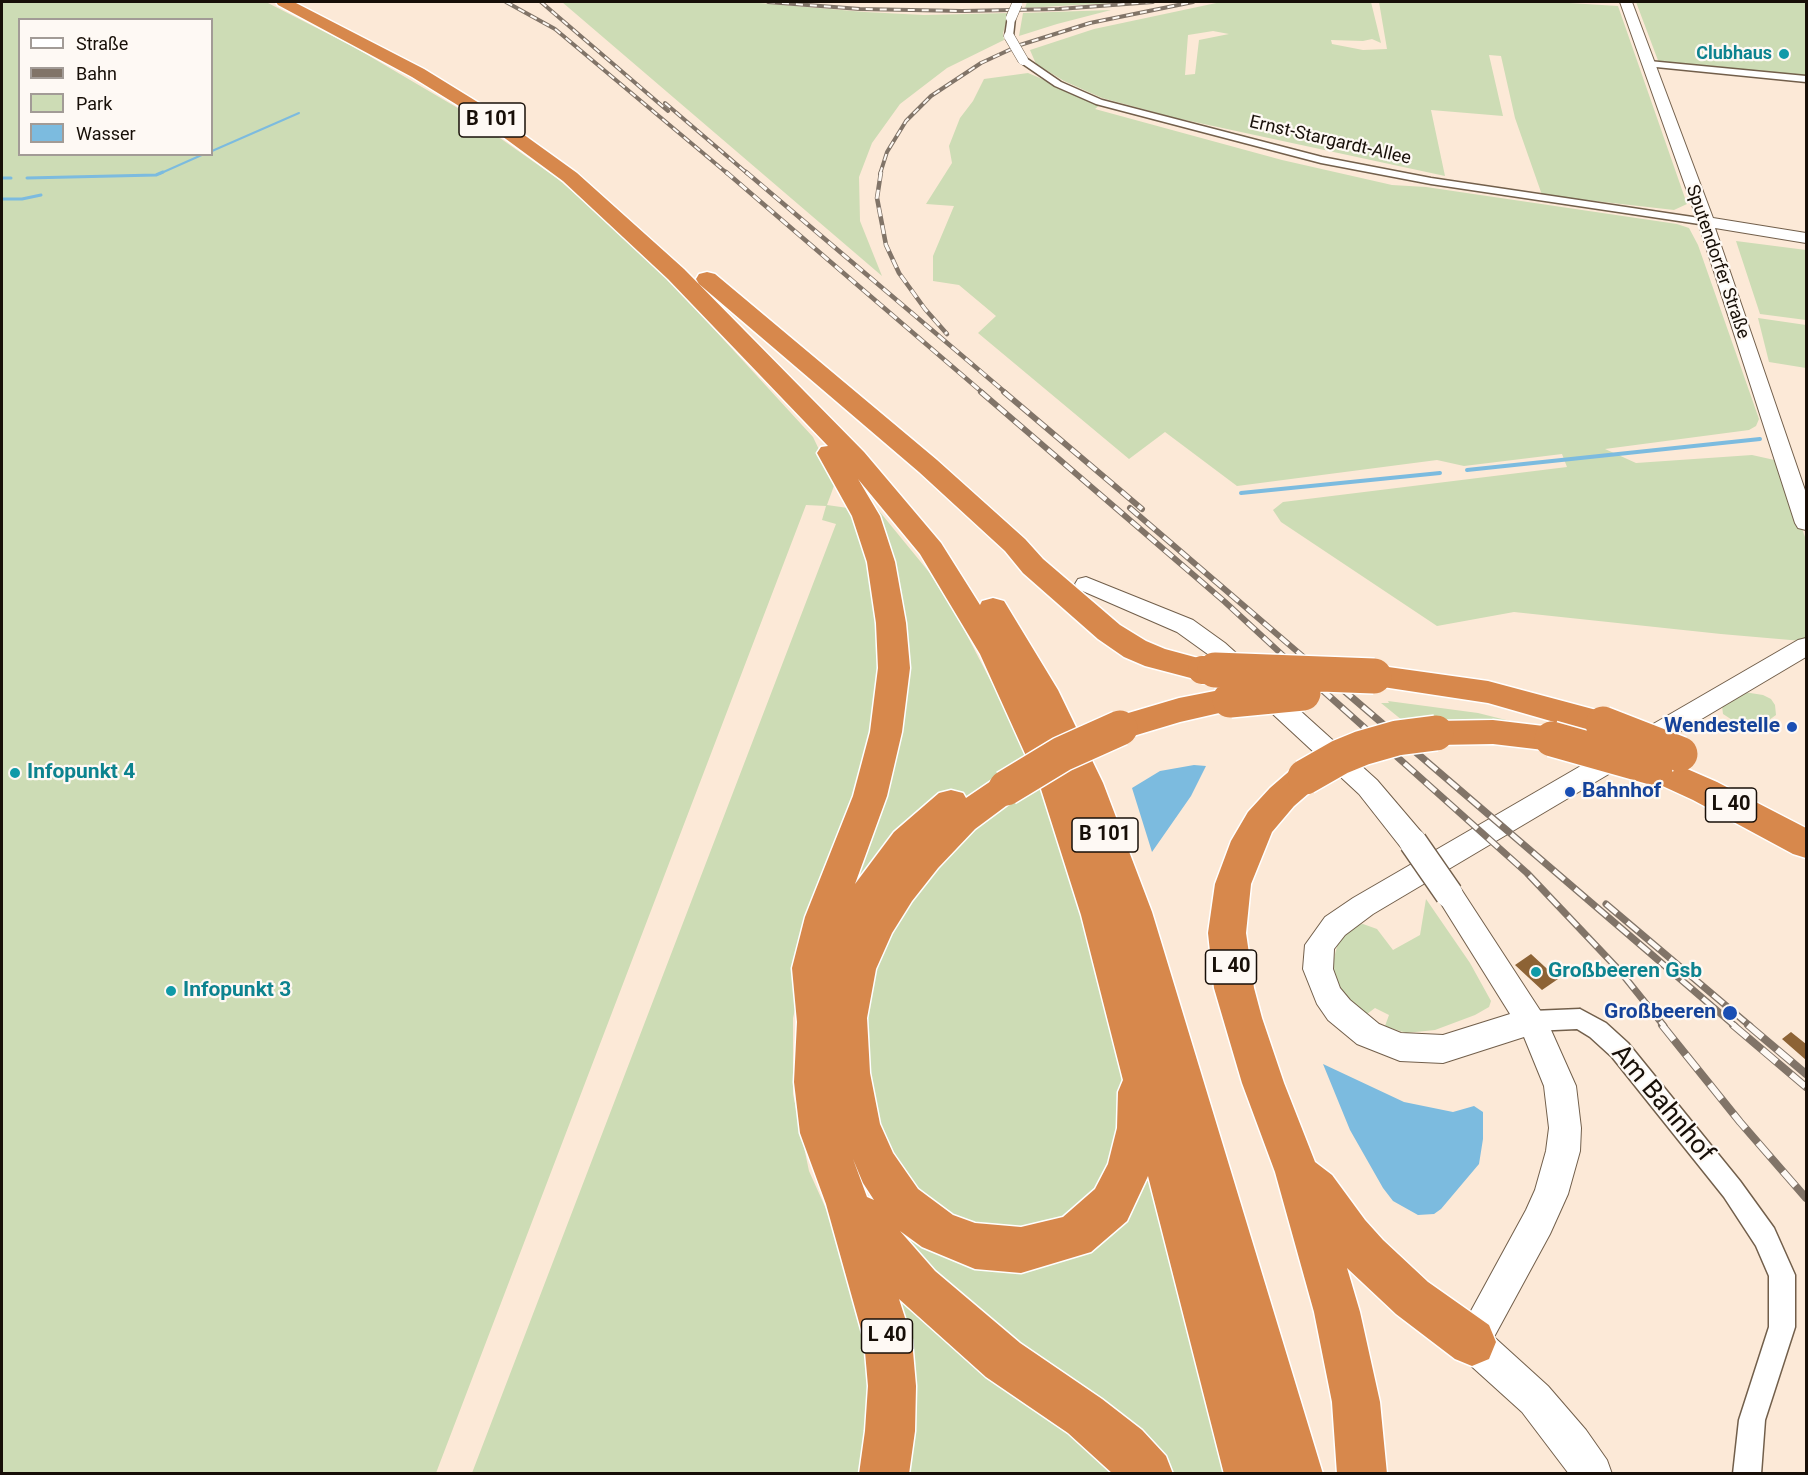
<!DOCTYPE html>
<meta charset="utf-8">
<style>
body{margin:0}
#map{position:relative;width:1808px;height:1475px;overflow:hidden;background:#fce9d7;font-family:Roboto,sans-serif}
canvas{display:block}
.frame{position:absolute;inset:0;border:3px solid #170f08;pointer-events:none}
.legend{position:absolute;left:18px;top:18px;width:195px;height:138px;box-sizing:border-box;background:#fef9f4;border:2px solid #a29b96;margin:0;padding:8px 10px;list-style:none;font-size:18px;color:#170f08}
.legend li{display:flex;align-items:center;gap:12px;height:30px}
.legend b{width:30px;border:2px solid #a29b96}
</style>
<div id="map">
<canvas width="1808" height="1475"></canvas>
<div class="frame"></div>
<ul class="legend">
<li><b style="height:8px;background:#fff"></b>Straße</li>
<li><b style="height:8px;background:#817468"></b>Bahn</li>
<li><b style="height:16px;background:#cddcb5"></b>Park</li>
<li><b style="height:16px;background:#7cbbdf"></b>Wasser</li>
</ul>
</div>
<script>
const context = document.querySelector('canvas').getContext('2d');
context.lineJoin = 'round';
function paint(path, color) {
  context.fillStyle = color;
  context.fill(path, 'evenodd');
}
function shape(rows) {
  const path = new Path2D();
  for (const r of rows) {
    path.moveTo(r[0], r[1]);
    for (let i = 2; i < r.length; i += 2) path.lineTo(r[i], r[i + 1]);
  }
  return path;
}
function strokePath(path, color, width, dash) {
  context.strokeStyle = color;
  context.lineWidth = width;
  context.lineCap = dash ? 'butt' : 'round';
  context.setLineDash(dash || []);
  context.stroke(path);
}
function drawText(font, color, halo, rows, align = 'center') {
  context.font = font + ' Roboto,sans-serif';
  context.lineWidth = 4.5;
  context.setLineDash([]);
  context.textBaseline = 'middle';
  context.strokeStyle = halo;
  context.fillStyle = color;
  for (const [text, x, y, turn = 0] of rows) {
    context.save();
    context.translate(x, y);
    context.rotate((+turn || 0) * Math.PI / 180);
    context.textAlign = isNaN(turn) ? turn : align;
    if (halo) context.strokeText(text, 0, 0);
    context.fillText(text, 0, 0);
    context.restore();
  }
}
paint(shape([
 [2,2,266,2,354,47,456,107,558,179,612,226,679,291,813,437,835,483,827,505,855,509,872,553,882,696,812,939,793,1018,793,1094,809,1171,844,1249,875,1337,866,1473,472,1473,836,524,822,520,826,506,806,505,436,1473,2,1474],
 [20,20,212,20,212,154,20,154],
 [562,2,748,2,865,12,924,15,1009,13,1003,33,1004,40,947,68,900,104,872,143,859,177,860,221,882,276],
 [1027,2,1132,2,1025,8],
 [1221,2,1371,2,1381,43,1372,39,1363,41,1331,40,1332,44,1363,50,1387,49,1379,2,1553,2,1618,6,1687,204,1674,210,1542,195,1515,118,1501,56,1489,55,1503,116,1431,110,1445,176,1176,118,1102,98,1064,81,1036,64,1030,50,1094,29],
 [1213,31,1229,34,1199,40,1195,74,1185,75,1188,35],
 [1636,2,1806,2,1806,77,1659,63],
 [1111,10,1057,24,1019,36,1023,13],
 [1028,73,1101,104,1095,109,1282,160,1392,185,1426,187,1677,224,1689,228,1698,245,1759,419,1756,426,1749,430,1605,449,1636,463,1752,455,1779,461,1806,540,1806,637,1802,641,1721,634,1514,612,1437,626,1281,522,1273,510,1283,502,1567,467,1562,454,1464,466,1437,460,1237,486,1165,432,1129,459,978,333,996,316,959,285,933,281,933,256,954,206,926,204,952,163,949,146,960,118,973,101,984,79],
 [1736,241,1806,250,1806,320,1760,314],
 [1758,318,1806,325,1806,368,1769,362],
 [857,484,929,572,959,620,997,693,1051,814,1105,996,1152,1194,1225,1473,899,1473,878,1206,858,1069,848,888,897,699],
 [1744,692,1763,695,1771,699,1775,705,1776,715,1765,723,1750,727,1740,725,1723,714,1722,706],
 [1388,701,1478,713,1546,730,1408,725,1381,703,1389,703],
 [1426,899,1470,963,1491,1001,1489,1007,1475,1015,1435,1030,1406,1033,1385,1026,1389,1015,1375,1008,1363,1017,1341,996,1333,975,1334,958,1338,943,1348,926,1363,924,1377,929,1393,950,1420,935]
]), '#cddcb5');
paint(shape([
 [1194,765,1206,766,1191,796,1152,852,1132,788,1160,771],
 [1323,1064,1404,1102,1453,1112,1474,1106,1483,1112,1483,1139,1479,1164,1441,1209,1434,1214,1418,1215,1393,1201,1383,1188,1350,1130]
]), '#7cbbdf');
strokePath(shape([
 [212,151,299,113],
 [159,174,204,154]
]), '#7cbbdf', 2);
strokePath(shape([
 [2,178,11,178],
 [27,178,156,175,163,172],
 [2,199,22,199,41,195]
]), '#7cbbdf', 3);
strokePath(shape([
 [1467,470,1760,439],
 [1241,493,1440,473]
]), '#7cbbdf', 4);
paint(shape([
 [1531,954,1558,979,1542,990,1515,965],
 [1791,1032,1806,1044,1806,1060,1782,1039]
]), '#8d6335');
const street = shape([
 [1008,16,1015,18,1013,36,1009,39,1005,36,1008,16],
 [1020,58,1026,58,1061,82,1102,100,1322,157,1431,178,1706,219,1712,222,1706,225,1431,184,1321,163,1096,104,1055,86,1020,62,1020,58],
 [1649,61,1806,76,1806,82,1646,66,1644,64,1649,61],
 [1580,1009,1606,1023,1628,1043,1740,1181,1774,1228,1795,1275,1795,1327,1765,1420,1761,1474,1733,1474,1739,1420,1769,1327,1769,1276,1756,1246,1724,1197,1612,1057,1590,1037,1577,1029,1532,1031,1524,1028,1521,1021,1524,1014,1532,1011,1580,1009]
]);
const secondary = shape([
 [1620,2,1632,2,1713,218,1806,233,1806,243,1715,228,1806,493,1806,530,1798,528,1795,523,1698,222,1620,2],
 [1086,577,1193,620,1225,643,1377,780,1423,834,1427,842,1423,850,1413,853,1403,850,1359,794,1209,655,1177,632,1078,589,1075,584,1078,579,1086,577],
 [1806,638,1806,657,1373,914,1345,935,1334,949,1333,969,1340,988,1350,1000,1379,1024,1401,1033,1443,1035,1510,1014,1435,894,1439,886,1449,882,1459,886,1547,1021,1576,1086,1581,1128,1580,1151,1568,1194,1550,1234,1494,1337,1548,1386,1586,1430,1607,1460,1612,1474,1569,1474,1522,1412,1459,1355,1454,1342,1526,1210,1535,1190,1546,1151,1549,1128,1544,1086,1524,1037,1443,1063,1400,1061,1357,1044,1328,1020,1317,1004,1303,969,1305,945,1325,917,1353,898,1798,640,1806,638]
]);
const highway = shape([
 [276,2,294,2,424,69,484,106,577,173,684,269,864,452,941,543,980,605,982,601,993,598,1004,601,1058,690,1103,783,1152,912,1323,1474,1224,1474,1148,1176,1127,1221,1091,1252,1021,1273,975,1269,922,1247,900,1231,935,1271,1020,1343,1102,1399,1142,1430,1166,1456,1173,1474,1113,1474,1068,1433,986,1377,899,1299,912,1340,916,1386,915,1431,909,1474,859,1474,865,1431,868,1386,864,1340,826,1204,800,1133,794,1082,797,1022,792,968,805,917,853,796,870,732,878,668,876,623,867,562,852,516,817,453,821,447,828,446,668,279,563,181,472,114,412,77,278,5,276,2],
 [858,479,920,554,980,654,1041,789,1081,915,1123,1080,1118,1092,1117,1128,1108,1164,1095,1189,1063,1217,1021,1227,975,1223,953,1215,918,1189,893,1153,880,1124,870,1073,867,1018,876,969,892,933,912,901,938,868,975,829,1018,797,1023,788,1018,779,1006,775,994,779,966,798,963,793,951,790,939,793,894,832,855,884,887,796,902,732,910,668,906,623,895,562,880,516,858,479],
 [853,1159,863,1183,874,1200,867,1197,853,1159],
 [707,272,715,274,937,460,1025,539,1043,559,1120,625,1146,641,1165,649,1213,662,1218,670,1213,678,1202,681,1145,666,1124,657,1098,639,1023,573,1005,551,919,472,699,284,696,279,699,274,707,272],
 [1374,665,1488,681,1615,715,1619,724,1615,733,1603,736,1488,703,1363,684,1358,676,1363,668,1374,665],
 [1230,688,1241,692,1246,700,1241,708,1180,722,1120,740,1108,737,1104,728,1108,719,1179,698,1230,688],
 [1493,720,1552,727,1564,730,1569,739,1564,748,1552,751,1493,744,1436,745,1424,742,1420,733,1424,724,1436,721,1493,720],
 [1655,755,1717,782,1806,828,1806,858,1793,854,1693,800,1643,777,1638,768,1643,759,1655,755],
 [1305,764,1317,768,1322,777,1317,786,1294,806,1272,832,1251,884,1246,933,1254,988,1262,1018,1284,1083,1315,1162,1332,1175,1365,1220,1383,1240,1428,1282,1489,1325,1496,1342,1489,1359,1472,1366,1455,1359,1396,1314,1347,1268,1360,1312,1380,1402,1387,1474,1337,1474,1332,1402,1314,1312,1275,1172,1242,1083,1214,988,1208,933,1215,884,1231,841,1248,812,1270,788,1293,768,1305,764]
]);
strokePath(street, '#725f4b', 3);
strokePath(secondary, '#725f4b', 2);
strokePath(highway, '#fff', 3);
paint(street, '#fff');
paint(secondary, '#fff');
paint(highway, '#d7884c');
const railFar4 = shape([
 [506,2,555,29,728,174],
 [541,2,668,111],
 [768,2,860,9,962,11,1059,9,1153,2],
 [665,103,748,174],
 [880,174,887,152,906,121,931,96,981,63,1020,45,1090,23,1193,2]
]);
const railFar3 = shape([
 [726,172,983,393],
 [746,172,1006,393],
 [881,172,877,198,886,245,899,273,925,309,947,334]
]);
const railFar2 = shape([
 [981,392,1225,602,1301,672],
 [1004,392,1142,509],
 [1130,508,1321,672]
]);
const railFar1 = shape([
 [1300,670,1527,873,1619,970,1664,1026],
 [1320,670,1735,1026],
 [1606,904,1750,1026]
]);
const rail = shape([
 [1662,1025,1740,1122,1806,1198],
 [1733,1025,1806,1087],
 [1748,1025,1806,1074]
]);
strokePath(railFar4, '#817468', 4);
strokePath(railFar3, '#817468', 4.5);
strokePath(railFar2, '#817468', 6);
strokePath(railFar1, '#817468', 7);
strokePath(rail, '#817468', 8);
strokePath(railFar4, '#fef9f4', 2, [7]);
strokePath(railFar3, '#fef9f4', 3, [9]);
strokePath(railFar2, '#fef9f4', 4, [11]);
strokePath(railFar1, '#fef9f4', 4.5, [14]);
strokePath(rail, '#fef9f4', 6, [19]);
const streetBridge = shape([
 [1011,18,1017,4],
 [1009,36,1023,60]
]);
const secondaryBridge = shape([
 [1413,842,1449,894]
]);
const highwayBridgeFar1 = shape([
 [1202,670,1258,672]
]);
const highwayBridge = shape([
 [1215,670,1374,676],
 [1230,700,1303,693],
 [1603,724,1680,754],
 [1552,739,1655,768],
 [1305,777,1340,757,1362,748,1397,738,1436,733],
 [1006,788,1062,754,1120,728]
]);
strokePath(streetBridge, '#725f4b', 11, []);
strokePath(secondaryBridge, '#725f4b', 30, []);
strokePath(highwayBridgeFar1, '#fff', 30, []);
strokePath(highwayBridge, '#fff', 38, []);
strokePath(streetBridge, '#fff', 10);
strokePath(secondaryBridge, '#fff', 27);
strokePath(highwayBridgeFar1, '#d7884c', 28);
strokePath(highwayBridge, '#d7884c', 35);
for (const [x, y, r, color] of [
 [1784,54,6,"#0f9aa8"],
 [1792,727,6,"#1a4fb4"],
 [15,773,6,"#0f9aa8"],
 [1570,792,6,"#1a4fb4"],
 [1536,972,6,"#0f9aa8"],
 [171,991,6,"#0f9aa8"],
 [1730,1013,8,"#1a4fb4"]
]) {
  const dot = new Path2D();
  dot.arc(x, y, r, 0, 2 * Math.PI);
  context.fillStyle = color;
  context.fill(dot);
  strokePath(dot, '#fef9f4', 2);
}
drawText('bold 18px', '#0d838f', '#fef9f4', [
 ["Clubhaus",1772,54]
], 'right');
drawText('18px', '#170f08', '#fef9f4', [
 ["Ernst-Stargardt-Allee",1330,141,13],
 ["Sputendorfer Straße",1717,262,71]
]);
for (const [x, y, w] of [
 [492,120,66],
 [1731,805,51],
 [1105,835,66],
 [1231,967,51],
 [887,1336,51]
]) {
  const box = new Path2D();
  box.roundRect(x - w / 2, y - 17, w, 34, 4.5);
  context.fillStyle = '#fef9f4';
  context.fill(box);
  strokePath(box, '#170f08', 1.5);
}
drawText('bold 20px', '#170f08', null, [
 ["B 101",492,120],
 ["L 40",1731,805],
 ["B 101",1105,835],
 ["L 40",1231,967],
 ["L 40",887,1336]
]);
drawText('bold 21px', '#164399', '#fef9f4', [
 ["Wendestelle",1780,727],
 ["Bahnhof",1582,792,"left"],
 ["Großbeeren",1716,1013]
], 'right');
drawText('bold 21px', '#0d838f', '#fef9f4', [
 ["Infopunkt 4",27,773],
 ["Großbeeren Gsb",1548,972],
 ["Infopunkt 3",183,991]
], 'left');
drawText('26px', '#170f08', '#fef9f4', [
 ["Am Bahnhof",1662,1104,50]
]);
</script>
